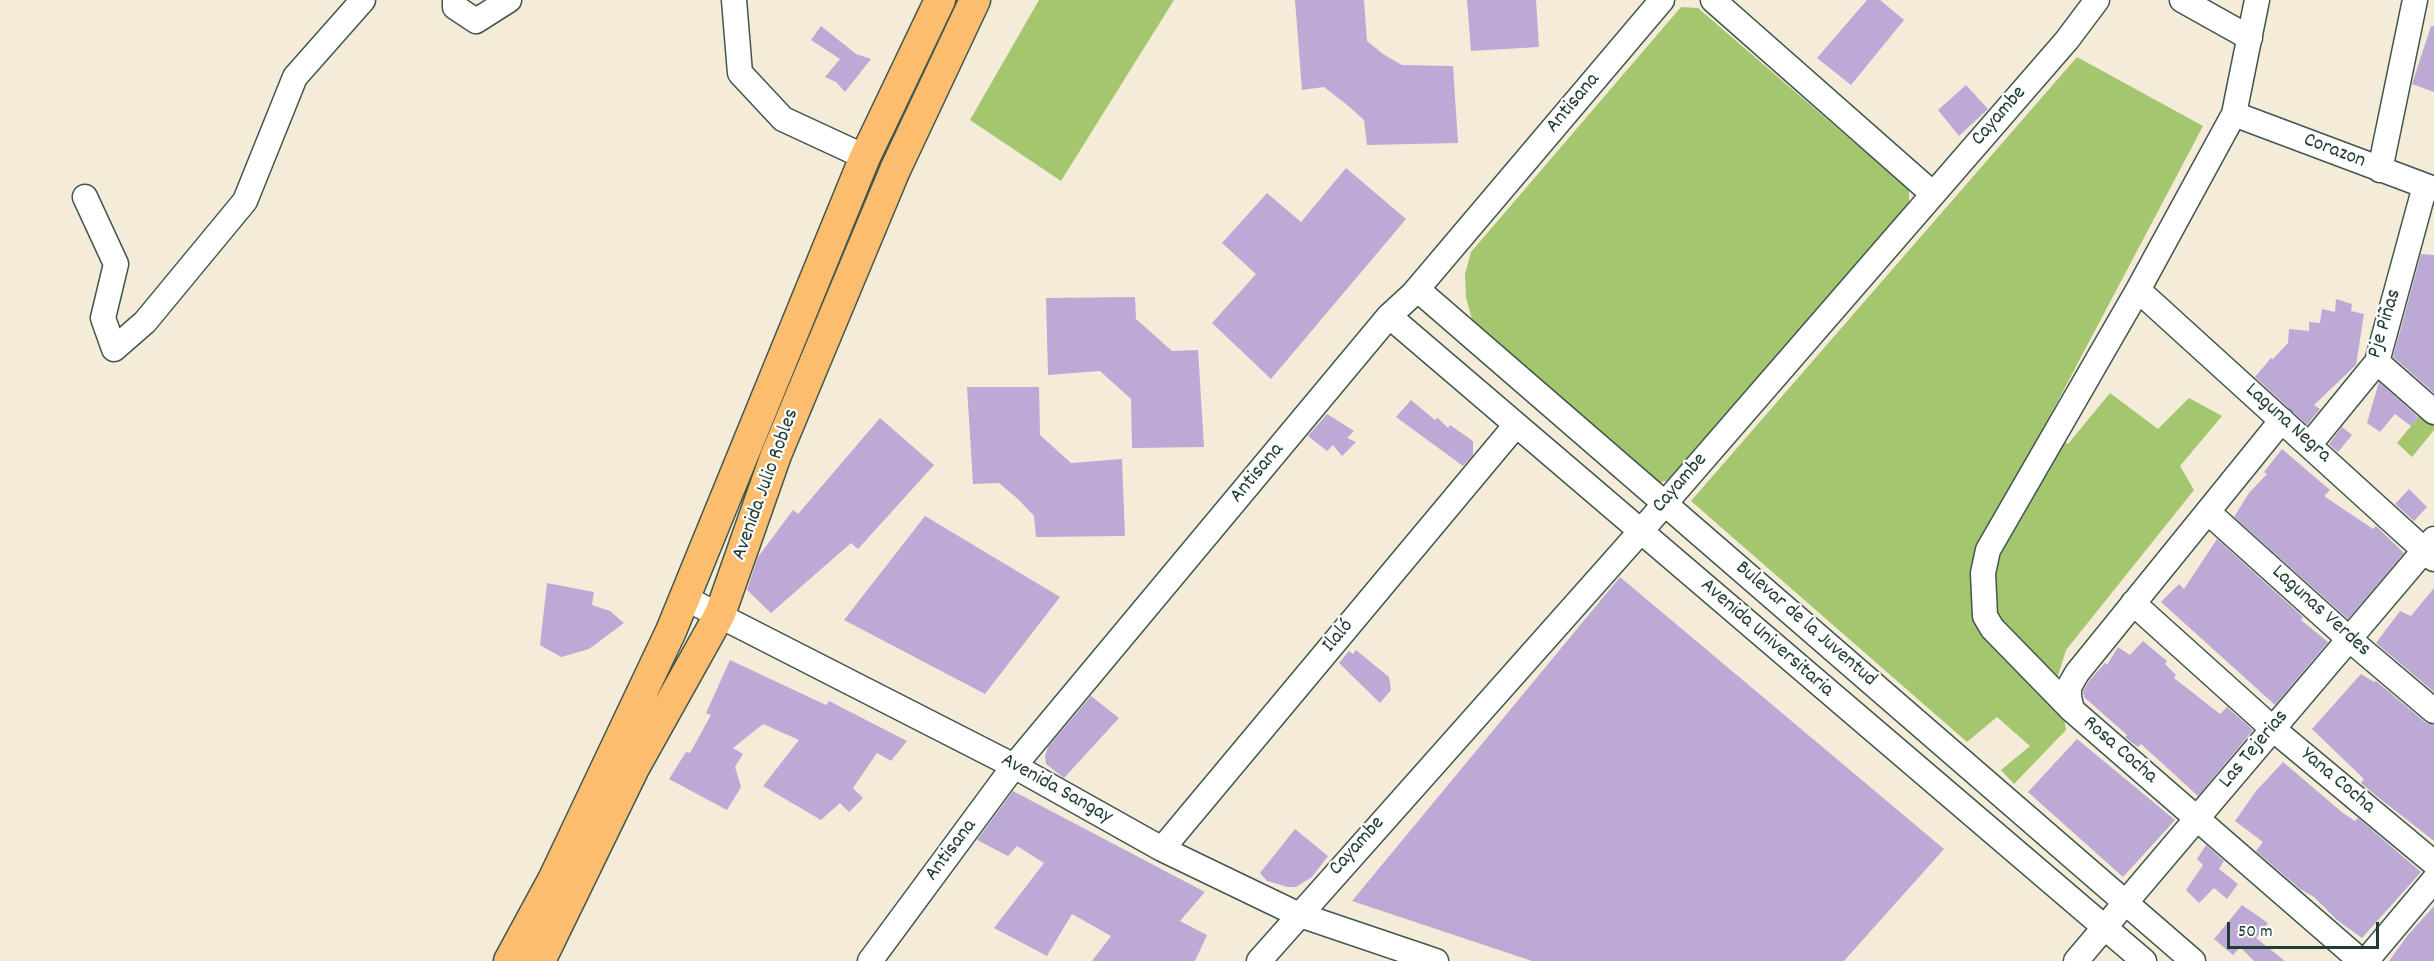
<!DOCTYPE html>
<meta charset="utf-8">
<style>
body{margin:0}
#map{position:relative;width:2434px;height:961px;overflow:hidden;background:#f4ecd8;font-family:Dekko,sans-serif}
canvas{display:block}
.scale{position:absolute;left:2227px;top:922px;width:152px;height:27px;box-sizing:border-box;border:3px solid #1f3d34;border-top:0;padding-left:8px;font-size:18px;line-height:21px;white-space:nowrap;color:#1f3d34;-webkit-text-stroke:4px #fff;paint-order:stroke}
</style>
<div id="map">
<canvas width="2434" height="961"></canvas>
<div class="scale">50 m</div>
</div>
<script>
const context = document.querySelector('canvas').getContext('2d');
context.lineJoin = 'round';
function paint(path, color) {
  context.fillStyle = color;
  context.fill(path, 'evenodd');
}
function shape(rows) {
  const path = new Path2D();
  for (const r of rows) {
    path.moveTo(r[0], r[1]);
    for (let i = 2; i < r.length; i += 2) path.lineTo(r[i], r[i + 1]);
  }
  return path;
}
function strokePath(path, color, width, dash) {
  context.strokeStyle = color;
  context.lineWidth = width;
  context.lineCap = dash ? 'butt' : 'round';
  context.setLineDash(dash || []);
  context.stroke(path);
}
function drawText(font, color, halo, rows, align = 'center') {
  context.font = font + ' Dekko,sans-serif';
  context.lineWidth = 4.5;
  context.setLineDash([]);
  context.textBaseline = 'middle';
  context.strokeStyle = halo;
  context.fillStyle = color;
  for (const [text, x, y, turn = 0] of rows) {
    context.save();
    context.translate(x, y);
    context.rotate((+turn || 0) * Math.PI / 180);
    context.textAlign = isNaN(turn) ? turn : align;
    if (halo) context.strokeText(text, 0, 0);
    context.fillText(text, 0, 0);
    context.restore();
  }
}
paint(shape([
 [1039,0,1174,0,1061,181,970,120],
 [1681,7,1698,8,1909,190,1909,210,1675,479,1656,483,1474,326,1466,298,1465,274,1471,252],
 [2077,57,2203,126,2043,429,2068,444,2110,393,2158,429,2189,398,2222,416,2180,466,2194,490,2066,650,2057,679,2066,730,2014,784,2001,770,2030,746,1997,717,1967,742,1691,501],
 [2425,409,2434,416,2434,430,2412,457,2397,443]
]), '#a4c66f');
paint(shape([
 [1295,0,1364,0,1367,41,1383,54,1402,65,1453,66,1458,143,1367,145,1364,120,1346,104,1324,87,1302,90],
 [1467,0,1536,0,1539,47,1471,51],
 [1867,0,1880,0,1904,20,1851,85,1817,58],
 [821,26,856,54,871,59,845,92,836,82,825,77,840,59,811,40],
 [2431,26,2434,26,2434,92,2412,84],
 [1966,85,1988,109,1959,136,1938,110],
 [1346,168,1406,219,1271,379,1212,323,1256,274,1222,243,1267,193,1301,222],
 [2421,254,2434,255,2434,393,2393,357],
 [1135,297,1136,319,1172,351,1198,350,1204,447,1132,448,1131,399,1100,371,1048,375,1046,298],
 [2336,299,2352,304,2351,311,2364,314,2356,365,2314,405,2320,409,2307,425,2255,377,2271,358,2273,359,2288,343,2289,329,2309,331,2309,322,2320,323,2322,309,2335,312],
 [2379,382,2418,417,2411,426,2395,414,2380,432,2367,423],
 [967,387,1039,387,1040,435,1071,463,1122,459,1125,536,1036,537,1034,516,1018,499,999,483,973,484],
 [1411,400,1435,420,1438,418,1448,428,1450,425,1473,441,1473,455,1463,466,1396,417],
 [1327,414,1354,431,1347,438,1356,442,1342,456,1333,445,1327,451,1308,436],
 [880,418,934,465,858,549,851,543,771,613,747,590,758,557,793,510,798,514],
 [2342,427,2352,435,2338,452,2329,444],
 [2282,449,2330,490,2324,496,2373,529,2376,526,2404,553,2348,619,2234,517,2249,493,2267,474,2264,472],
 [2409,489,2427,507,2414,521,2395,504],
 [925,516,1060,597,985,694,844,620],
 [2217,539,2303,617,2301,620,2328,642,2275,705,2161,602,2179,584,2184,589],
 [1620,577,1944,849,1844,961,1532,961,1352,901],
 [547,583,594,592,592,605,610,611,624,623,589,649,561,657,540,645],
 [2434,588,2434,692,2376,643,2400,611,2411,616],
 [2143,641,2167,661,2165,664,2176,675,2174,678,2220,714,2227,707,2253,730,2198,796,2141,744,2138,747,2131,742,2125,737,2127,735,2084,697,2083,691,2089,681,2105,663,2107,665,2118,647,2130,655],
 [1356,650,1389,677,1391,690,1380,703,1339,663,1349,651,1353,654],
 [730,660,826,705,829,701,907,741,891,761,877,753,853,788,863,798,849,812,840,803,821,820,763,786,799,740,763,724,733,748,743,754,735,767,741,787,727,810,669,779,686,752,690,753,711,715,706,713],
 [2361,674,2374,682,2376,681,2425,722,2434,725,2434,841,2374,794,2361,783,2364,779,2312,729],
 [1091,696,1119,718,1064,778,1046,764,1045,756,1048,747],
 [2077,739,2175,820,2123,877,2028,792],
 [2283,762,2343,813,2355,821,2358,818,2421,872,2362,938,2337,920,2314,897,2300,889,2256,851,2263,842,2235,821,2256,791],
 [1013,791,1205,892,1180,921,1207,935,1195,961,1092,961,1111,936,1072,914,1047,956,994,928,1044,863,1017,846,1008,856,977,840],
 [1295,829,1328,856,1312,877,1296,887,1288,887,1267,881,1260,873],
 [2206,845,2224,861,2219,869,2238,884,2227,899,2214,888,2199,903,2186,890,2203,865,2197,859],
 [2242,905,2268,923,2256,938,2285,961,2254,961,2240,947,2233,955,2214,939],
 [2434,906,2434,961,2389,961,2408,935]
]), '#bda9d5');
const minor = shape([
 [455,0,455,7,476,21,509,0],
 [734,0,740,73,783,119,865,157],
 [1713,0,1933,194],
 [2182,0,2250,38],
 [2234,114,2434,189],
 [2380,170,2415,0],
 [85,197,116,264,103,318,114,349,145,322,245,201,295,77,363,0],
 [1417,289,2193,961],
 [2138,290,2434,559],
 [1389,316,2144,961],
 [2377,362,2434,412],
 [2282,420,2077,673,2069,687,2069,697,2072,710,2361,961],
 [2310,444,2377,362,2425,186],
 [2208,512,2349,639,2434,711],
 [685,598,1014,766,1162,849,1297,914,1436,961],
 [2133,603,2273,729,2434,863],
 [2072,710,1992,628,1985,616,1983,573,1988,550,2138,290,2234,114,2257,0],
 [1162,849,1516,425],
 [870,961,1014,766,1389,316,1413,294,1662,0],
 [1259,961,1641,531,2067,40,2097,0],
 [2076,961,2434,539],
 [2366,961,2434,880]
]);
const major = shape([
 [509,961,553,880,671,631,865,157,940,0],
 [540,961,634,768,720,614,776,455,895,170,975,0]
]);
strokePath(minor, '#3f574d', 27);
strokePath(major, '#3f574d', 33);
strokePath(minor, '#fff', 24);
strokePath(major, '#fcbd6f', 30);
drawText('21px', '#1f3d34', '#fff', [
 ["Antisana",1574,104,-50],
 ["Cayambe",2000,117,-49],
 ["Corazon",2334,152,21],
 ["Pje Piñas",2386,324,-73],
 ["Laguna Negra",2287,424,42],
 ["Antisana",1258,474,-50],
 ["Cayambe",1681,484,-49],
 ["Avenida Julio Robles",767,485,-70],
 ["Lagunas Verdes",2320,612,42],
 ["Bulevar de la Juventud",1805,625,41],
 ["Ilaló",1339,637,-50],
 ["Avenida Universitaria",1766,639,41],
 ["Las Tejerias",2255,750,-50],
 ["Rosa Cocha",2119,751,41],
 ["Yana Cocha",2337,782,40],
 ["Avenida Sangay",1056,790,29],
 ["Cayambe",1358,847,-48],
 ["Antisana",952,851,-53]
]);
</script>
